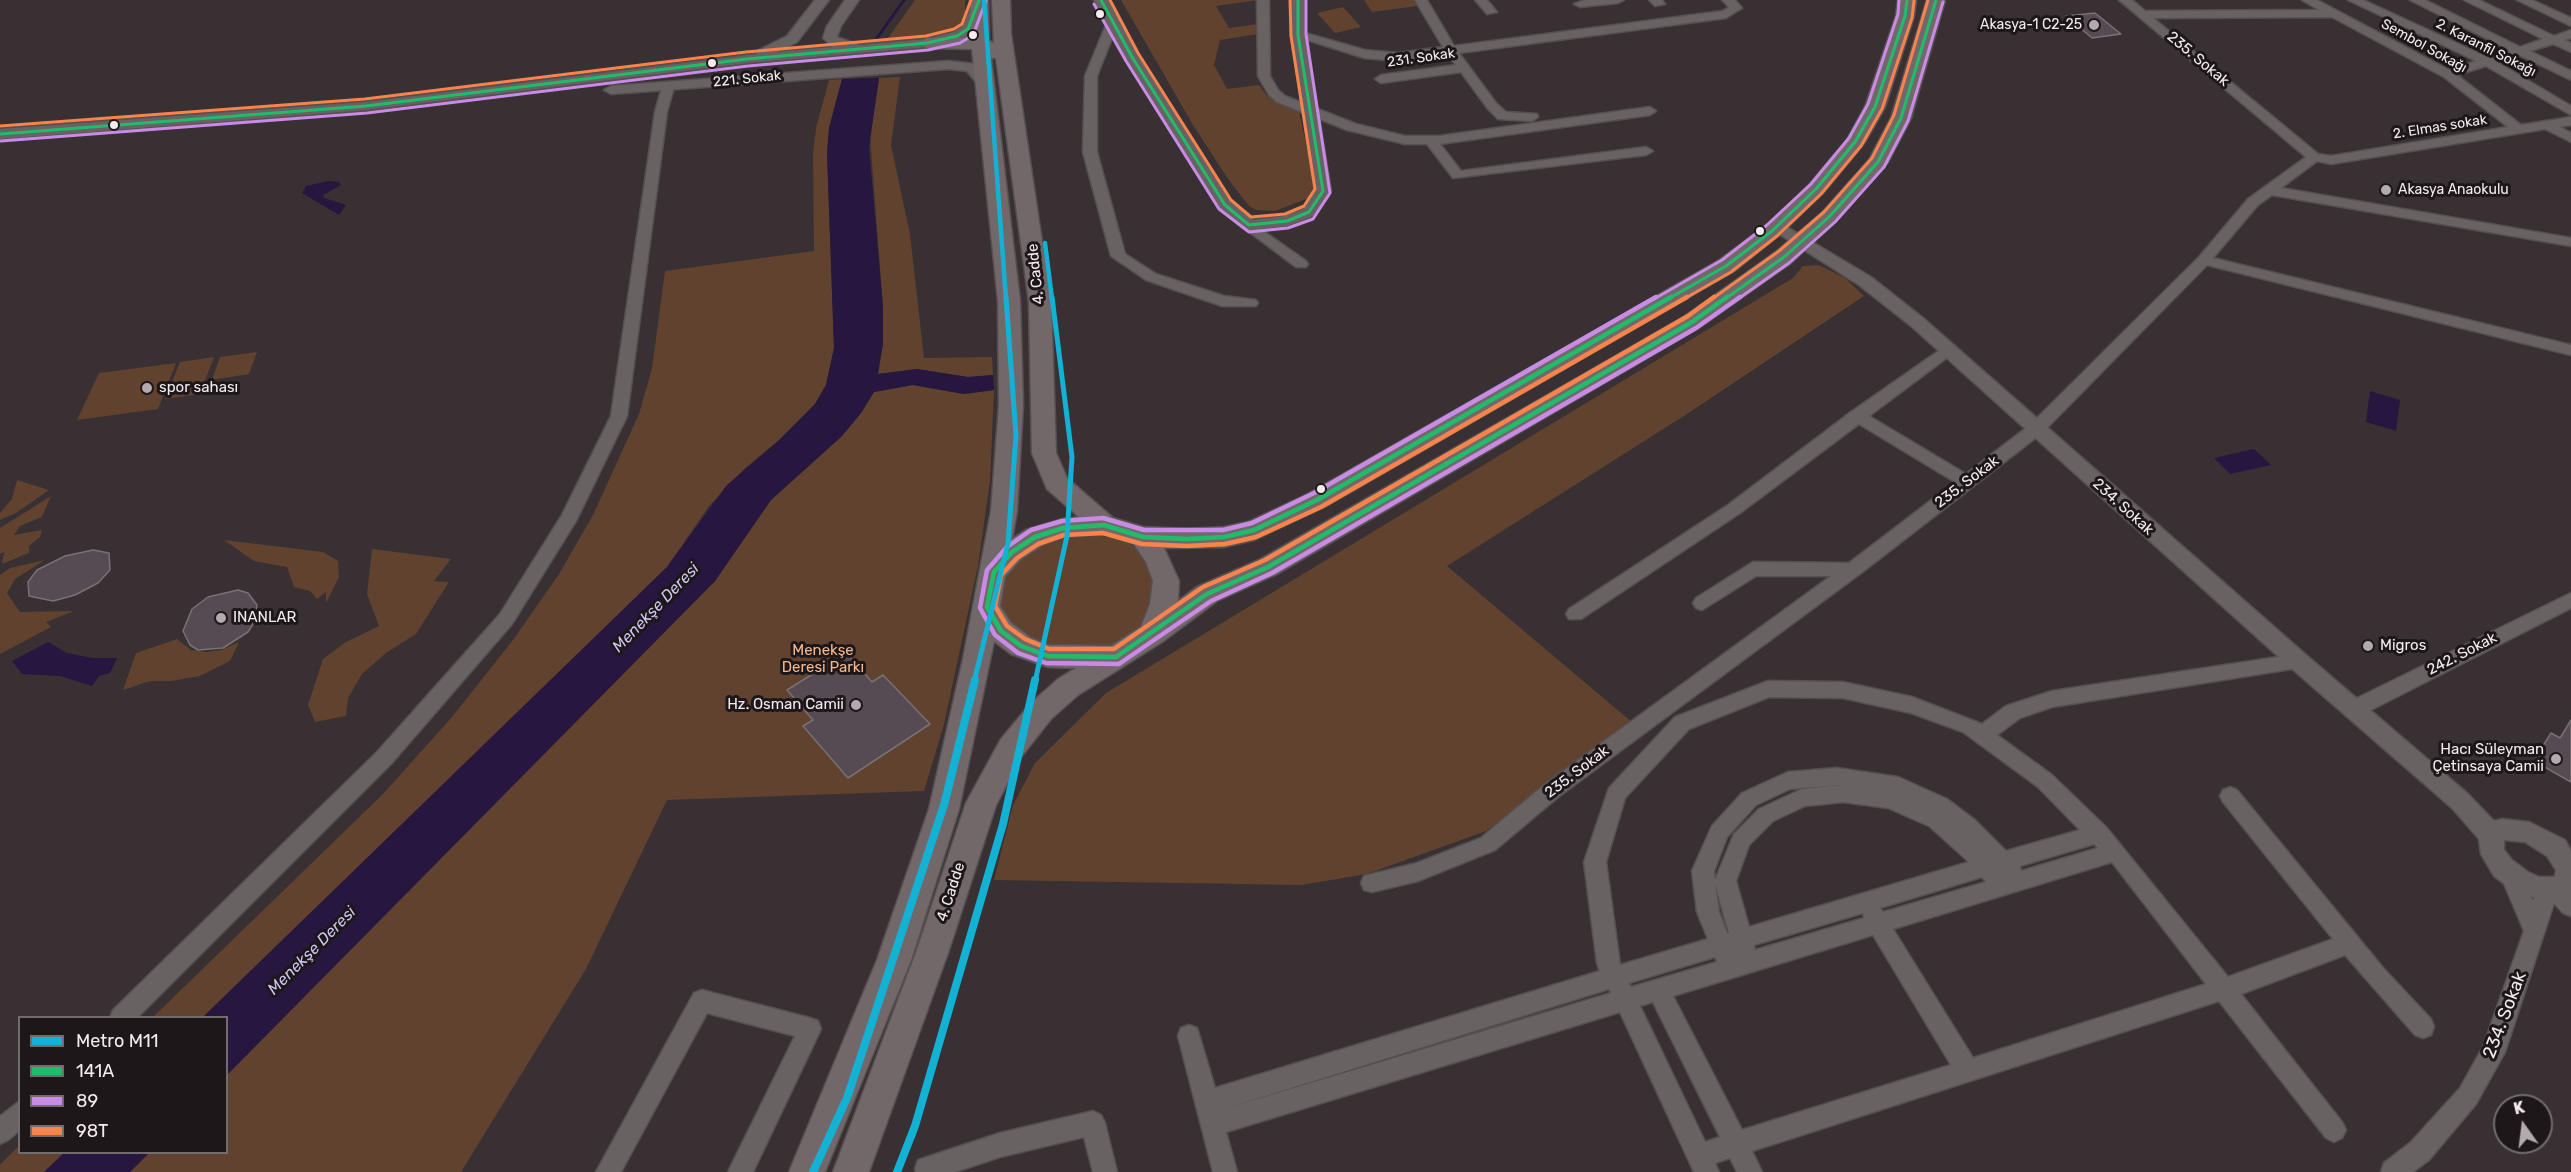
<!DOCTYPE html>
<meta charset="utf-8">
<style>
body{margin:0}
#map{position:relative;width:2571px;height:1172px;overflow:hidden;background:#383032;font-family:Rubik,sans-serif}
canvas{display:block}
.legend{position:absolute;left:18px;top:1016px;width:210px;height:138px;box-sizing:border-box;background:#1d1719;border:2px solid #736c6f;margin:0;padding:8px 10px;list-style:none;font-size:18px;color:#f5ebef}
.legend li{display:flex;align-items:center;gap:12px;height:30px}
.legend b{width:30px;border:2px solid #736c6f}
.north{position:absolute;left:2493px;top:1094px;width:60px;height:60px;box-sizing:border-box;background:#1d1719;border:2px solid #736c6f;border-radius:50%;rotate:346deg;font-size:16px;font-weight:700;line-height:24px;text-align:center;color:#f5ebef}
.north::after{content:'';display:block;margin:auto;width:21px;height:27px;background:#b3aaad;clip-path:polygon(50% 0,100% 100%,50% 72%,0 100%)}
</style>
<div id="map">
<canvas width="2571" height="1172"></canvas>
<ul class="legend">
<li><b style="height:8px;background:#13b2d5"></b>Metro M11</li>
<li><b style="height:8px;background:#20bc6c"></b>141A</li>
<li><b style="height:8px;background:#ca8be6"></b>89</li>
<li><b style="height:8px;background:#f8844c"></b>98T</li>
</ul>
<div class="north">K</div>
</div>
<script>
const context = document.querySelector('canvas').getContext('2d');
context.lineJoin = 'round';
function paint(path, color) {
  context.fillStyle = color;
  context.fill(path, 'evenodd');
}
function shape(rows) {
  const path = new Path2D();
  for (const r of rows) {
    path.moveTo(r[0], r[1]);
    for (let i = 2; i < r.length; i += 2) path.lineTo(r[i], r[i + 1]);
  }
  return path;
}
function strokePath(path, color, width, dash) {
  context.strokeStyle = color;
  context.lineWidth = width;
  context.lineCap = dash ? 'butt' : 'round';
  context.setLineDash(dash || []);
  context.stroke(path);
}
function drawText(font, color, halo, rows, align = 'center') {
  context.font = font + ' Rubik,sans-serif';
  context.lineWidth = 6;
  context.setLineDash([]);
  context.textBaseline = 'middle';
  context.strokeStyle = halo;
  context.fillStyle = color;
  for (const [text, x, y, turn = 0] of rows) {
    context.save();
    context.translate(x, y);
    context.rotate((+turn || 0) * Math.PI / 180);
    context.textAlign = isNaN(turn) ? turn : align;
    if (halo) context.strokeText(text, 0, 0);
    context.fillText(text, 0, 0);
    context.restore();
  }
}
paint(shape([
 [915,0,965,0,965,21,954,31,886,41],
 [1121,0,1258,0,1216,6,1229,28,1258,24,1258,34,1220,40,1214,65,1227,89,1259,85,1267,96,1299,111,1315,186,1314,193,1309,198,1275,211,1256,210,1249,206,1228,179,1193,125],
 [1364,0,1413,0,1417,6,1372,12],
 [1343,7,1361,27,1335,33,1317,13],
 [900,77,891,145,910,234,924,358,992,357,993,375,968,377,917,369,878,374,883,307,870,136,879,78],
 [842,79,829,128,827,153,834,348,826,385,815,404,778,441,745,468,709,506,667,567,203,1017,152,1018,383,794,452,717,513,640,559,574,593,515,639,414,652,368,665,271,814,251,813,154,816,128,829,80],
 [1819,265,1845,278,1864,296,1687,414,1447,566,1633,723,1486,831,1367,874,1301,885,994,880,1013,805,1035,763,1106,693,1793,278,1803,266],
 [257,352,249,374,212,380,220,357],
 [214,357,200,394,165,399,180,362],
 [176,363,158,409,77,420,99,373],
 [913,385,964,394,994,390,990,481,978,566,944,724,924,791,667,800,586,969,461,1172,130,1172,149,1153,226,1152,227,1075,715,581,771,500,842,436,861,413,874,392],
 [17,480,49,490,16,513,0,520,0,513,12,499],
 [51,496,42,517,20,526,14,535,42,530,40,537,29,546,29,553,2,564,4,552,0,554,0,528],
 [1093,535,1117,538,1138,548,1153,561,1156,617,1120,649,1068,659,1003,622,999,601,1004,580,1018,561,1040,546,1066,537],
 [224,540,323,552,338,561,339,577,326,603,326,592,317,599,310,591,294,587,287,567,254,561],
 [372,549,451,559,434,581,449,582,416,634,386,653,362,674,348,698,346,716,315,722,308,705,323,659,346,642,379,626,367,594],
 [45,560,15,579,7,593,20,612,74,611,46,622,51,627,0,654,0,575,10,568],
 [177,639,191,650,207,652,221,650,239,642,230,661,200,676,171,681,150,681,123,690,136,653],
 [19,1146,20,1152,64,1153,44,1172,0,1172,0,1165]
]), '#60422f');
paint(shape([
 [879,78,869,148,883,307,883,344,878,374,917,369,968,377,993,375,994,390,964,394,913,385,874,392,861,413,842,436,771,500,715,581,227,1075,226,1018,203,1017,667,567,726,486,778,441,815,404,826,385,834,348,827,153,829,128,842,79],
 [329,181,339,182,341,185,323,195,324,198,346,205,339,215,302,193,306,186],
 [2370,391,2400,400,2396,431,2366,422],
 [2254,449,2271,465,2230,474,2214,458],
 [48,642,67,653,92,658,117,658,110,673,99,676,92,686,60,676,22,674,12,661],
 [64,1153,64,1152,149,1153,130,1172,44,1172]
]), '#261640');
strokePath(shape([
 [875,41,904,0]
]), '#261640', 3);
const building = shape([
 [2095,13,2121,34,2092,38,2066,16,2095,13],
 [93,550,109,553,110,570,98,583,75,595,53,601,29,596,28,582,37,570,65,556,93,550],
 [238,590,248,593,257,605,255,621,248,632,223,648,198,650,190,645,183,631,192,609,208,597,238,590],
 [846,653,872,682,883,675,930,724,848,778,803,726,813,720,787,690,846,653],
 [2571,720,2571,782,2543,766,2545,762,2536,757,2551,733,2560,738,2571,720]
]);
paint(building, '#564a53');
strokePath(building, '#787175', 1.5);
const minor = shape([
 [1257,0,1269,0,1270,76,1278,90,1285,96,1356,124,1405,136,1439,136,1650,107,1656,111,1650,115,1440,144,1461,171,1646,147,1653,151,1646,155,1453,178,1427,144,1405,144,1347,130,1277,102,1269,95,1258,76,1257,0],
 [1415,0,1427,0,1454,46,1723,11,1729,7,1722,0,1735,0,1742,8,1726,18,1459,53,1496,103,1506,112,1537,114,1538,117,1532,121,1498,119,1488,109,1461,72,1381,83,1375,79,1381,75,1456,65,1447,54,1398,61,1364,58,1292,35,1298,31,1365,50,1398,53,1443,47,1415,0],
 [1475,0,1487,0,1497,12,1487,14,1475,0],
 [1585,0,1624,0,1618,3,1580,7,1574,4,1585,0],
 [1649,0,1662,0,1665,4,1655,6,1649,0],
 [2119,0,2132,0,2145,11,2319,10,2302,0,2317,0,2449,70,2476,61,2348,0,2363,0,2487,57,2509,50,2410,0,2425,0,2520,47,2543,39,2464,0,2479,0,2554,36,2571,30,2571,38,2564,40,2571,43,2571,52,2553,44,2530,51,2571,71,2571,80,2519,55,2497,62,2571,106,2571,115,2486,66,2457,75,2521,125,2571,117,2571,125,2560,127,2571,133,2571,142,2545,129,2331,164,2317,161,2281,188,2571,238,2571,246,2272,195,2258,205,2213,258,2571,345,2571,355,2207,265,2042,433,1865,570,1558,797,1495,850,1418,881,1372,892,1364,890,1361,883,1364,876,1417,863,1481,838,1544,785,1831,576,1756,576,1702,610,1696,608,1693,603,1696,598,1753,562,1849,563,1955,482,1859,424,1740,513,1581,619,1569,619,1566,614,1569,609,1728,505,1851,412,1947,345,1955,350,1952,354,1869,416,1966,474,2030,425,2199,257,2248,199,2306,157,2119,0],
 [2153,18,2332,17,2444,77,2508,127,2331,156,2318,154,2153,18],
 [2517,0,2532,0,2571,18,2571,26,2517,0],
 [1108,20,1118,23,1097,76,1097,152,1125,254,1156,274,1224,296,1256,300,1258,303,1256,306,1222,306,1146,280,1111,256,1083,152,1085,76,1108,20],
 [668,83,674,87,667,112,627,416,576,521,512,624,391,764,137,1018,110,1018,113,1010,377,752,500,614,562,515,611,416,655,112,662,87,668,83],
 [1249,221,1306,261,1308,264,1306,267,1296,267,1244,228,1242,225,1249,221],
 [2571,593,2571,608,2361,715,2354,717,2347,715,2344,709,2347,703,2571,593],
 [2298,654,2305,656,2307,661,2305,666,2298,668,2052,707,2020,718,1997,735,2052,775,2106,827,2228,977,2333,939,2223,802,2220,796,2223,790,2230,787,2237,790,2384,969,2431,1019,2434,1027,2431,1035,2423,1038,2415,1035,2345,955,2241,994,2342,1122,2346,1130,2342,1138,2334,1142,2326,1138,2219,1001,1752,1151,1762,1172,1737,1172,1730,1158,1715,1163,1719,1172,1694,1172,1620,1012,1226,1132,1237,1172,1213,1172,1178,1036,1181,1028,1189,1025,1197,1028,1215,1088,1600,971,1597,963,1584,862,1609,788,1675,717,1768,681,1843,682,1912,697,1982,724,2006,706,2052,691,2298,654],
 [1769,697,1843,698,1911,713,1963,732,2038,787,2080,830,2006,851,1975,820,1947,799,1898,777,1837,768,1788,772,1742,793,1712,826,1692,871,1697,912,1708,939,1620,965,1606,862,1625,798,1689,729,1769,697],
 [1840,785,1802,789,1759,809,1734,834,1715,880,1714,871,1727,837,1756,805,1790,789,1840,785],
 [1843,802,1888,808,1929,826,1969,862,1749,927,1736,881,1749,845,1773,821,1805,806,1843,802],
 [2094,844,2098,848,2021,871,2020,866,2094,844],
 [2112,862,2206,984,1973,1058,1893,929,2112,862],
 [1982,877,1986,882,1883,912,1880,908,1982,877],
 [1715,884,1729,933,1727,933,1719,912,1715,884],
 [1863,913,1864,918,1755,950,1754,945,1863,913],
 [1873,935,1951,1065,1742,1130,1673,996,1873,935],
 [1715,957,1717,962,1631,987,1629,983,1715,957],
 [1609,989,1611,993,1224,1109,1609,989],
 [1653,1002,1720,1137,1705,1142,1640,1006,1653,1002],
 [2511,865,2518,867,2533,901,2539,882,2547,879,2562,882,2571,892,2571,916,2563,913,2554,903,2505,1052,2476,1104,2429,1160,2413,1172,2381,1172,2384,1163,2411,1142,2460,1088,2483,1047,2524,931,2500,874,2504,867,2511,865],
 [702,990,810,1018,818,1021,821,1029,753,1172,728,1172,795,1036,707,1013,621,1172,596,1172,694,993,702,990],
 [20,1101,20,1130,8,1140,0,1144,0,1116,20,1101],
 [1093,1111,1101,1115,1105,1123,1117,1172,1093,1172,1084,1137,1000,1157,955,1172,916,1172,915,1169,918,1160,1000,1133,1093,1111]
]);
const tertiary = shape([
 [815,0,829,0,797,42,777,52,833,47,823,38,827,26,845,0,859,0,841,26,837,37,859,45,927,39,954,32,962,27,973,4,983,4,985,7,973,32,964,38,927,47,747,63,366,110,0,139,0,129,366,102,757,54,759,50,787,36,815,0],
 [1094,0,1108,0,1139,57,1231,202,1253,220,1284,216,1303,209,1315,191,1291,35,1291,0,1305,0,1305,35,1331,191,1315,215,1287,226,1249,230,1243,228,1219,208,1125,57,1094,0],
 [948,61,976,64,991,83,984,87,979,86,967,71,948,69,611,94,604,90,611,86,948,61],
 [1777,221,1871,277,1923,318,2306,655,2468,794,2494,821,2502,819,2529,822,2565,840,2571,851,2571,893,2554,900,2538,899,2510,888,2494,876,2481,854,2479,839,2452,808,2290,667,1911,326,1859,285,1771,229,1769,226,1777,221],
 [2504,840,2525,842,2547,856,2556,870,2555,877,2539,877,2528,872,2512,860,2504,850,2504,840]
]);
const primary = shape([
 [970,0,988,0,989,41,994,43,992,0,1010,0,1011,34,1051,302,1056,453,1067,478,1113,518,1143,527,1187,529,1224,527,1248,522,1308,494,1718,261,1765,227,1809,185,1847,140,1865,107,1896,16,1898,0,1916,0,1914,16,1885,107,1865,142,1823,193,1779,235,1734,271,1326,506,1254,540,1224,547,1164,548,1179,581,1178,601,1197,587,1259,560,1684,317,1776,252,1822,213,1869,160,1891,118,1927,0,1945,0,1911,118,1888,162,1836,221,1792,262,1700,327,1277,574,1217,601,1162,642,1078,695,1051,719,1021,757,996,805,949,950,869,1172,833,1172,917,950,966,803,1001,739,1031,703,1058,679,1076,668,1048,667,1011,654,994,641,959,809,911,960,825,1172,789,1172,877,960,929,809,963,659,991,511,999,405,998,301,972,49,927,48,918,43,927,38,971,38,970,0],
 [991,58,996,58,1029,302,1032,453,1047,489,1079,517,1063,519,1026,530,1012,539,1017,511,1023,405,1020,301,991,58],
 [1104,534,1134,544,1146,562,1153,581,1150,604,1141,627,1111,646,1049,645,1031,638,1011,623,1000,606,1005,577,1021,559,1044,544,1064,537,1104,534]
]);
strokePath(minor, '#564f51', 3);
strokePath(tertiary, '#564f51', 3);
strokePath(primary, '#564f51', 3);
paint(minor, '#686263');
paint(tertiary, '#686263');
paint(primary, '#736869');
strokePath(shape([
 [1101,0,1132,57,1225,205,1249,225,1287,221,1309,212,1323,191,1298,35,1298,0],
 [0,134,366,106,747,59,927,43,957,36,968,29,979,0],
 [1668,299,1726,266,1772,231,1816,189,1855,142,1875,107,1905,16,1907,0],
 [1725,299,1784,257,1829,217,1878,162,1901,118,1936,0]
]), '#20bc6c', 3);
strokePath(shape([
 [1671,297,1317,500,1254,530,1224,537,1187,539,1143,537,1104,525,1063,528,1035,537,1012,552,994,572,987,607,1001,631,1021,646,1048,656,1116,657,1207,594,1268,567,1692,322,1727,297]
]), '#20bc6c', 4.5);
strokePath(shape([
 [1094,4,1126,61,1219,209,1249,232,1288,228,1313,219,1330,193,1306,34,1306,0],
 [1,141,367,113,748,66,928,50,960,43,973,35,986,1],
 [1654,299,1722,260,1767,225,1811,184,1849,138,1868,104,1898,14,1899,0],
 [1738,299,1789,263,1835,222,1884,167,1908,121,1943,2]
]), '#ca8be6', 3);
strokePath(shape([
 [1656,297,1314,493,1252,523,1223,530,1144,530,1103,518,1062,521,1031,530,1007,547,987,570,980,608,995,635,1018,653,1046,663,1119,664,1211,601,1272,573,1696,328,1740,297]
]), '#ca8be6', 4.5);
strokePath(shape([
 [1110,0,1138,53,1231,200,1251,217,1285,214,1304,206,1315,189,1291,36,1290,0],
 [0,126,365,99,746,52,926,36,954,29,962,24,971,0],
 [1684,299,1731,272,1777,236,1821,194,1861,146,1882,109,1912,18,1914,1],
 [1712,299,1779,251,1824,212,1872,158,1894,115,1928,0]
]), '#f8844c', 3);
strokePath(shape([
 [1687,297,1321,507,1256,537,1225,544,1187,546,1142,544,1103,533,1064,535,1038,544,1017,558,1001,575,995,606,1007,626,1025,639,1049,649,1114,649,1203,587,1265,560,1688,316,1714,297]
]), '#f8844c', 4.5);
strokePath(shape([
 [984,0,1006,299],
 [1045,243,1052,299]
]), '#13b2d5', 4.5);
strokePath(shape([
 [974,682,1008,543,1016,436,1006,297],
 [1035,682,1067,536,1072,457,1052,297]
]), '#13b2d5', 5);
strokePath(shape([
 [813,1172,847,1098,944,805,975,680],
 [897,1172,915,1126,1003,824,1035,680]
]), '#13b2d5', 8);
for (const [x, y, r, color] of [
 [1100,14,5,"#f5ebef"],
 [2094,25,6,"#b3aaad"],
 [973,35,5,"#f5ebef"],
 [712,63,5,"#f5ebef"],
 [114,125,5,"#f5ebef"],
 [2386,190,6,"#b3aaad"],
 [1760,231,5,"#f5ebef"],
 [147,388,6,"#b3aaad"],
 [1321,489,5,"#f5ebef"],
 [221,618,6,"#b3aaad"],
 [2368,646,6,"#b3aaad"],
 [856,705,6,"#b3aaad"],
 [2556,759,6,"#b3aaad"]
]) {
  const dot = new Path2D();
  dot.arc(x, y, r, 0, 2 * Math.PI);
  context.fillStyle = color;
  context.fill(dot);
  strokePath(dot, '#1d1719', 2);
}
drawText('14px', '#f5ebef', '#1d1719', [
 ["Akasya-1 C2-25",2082,25],
 ["Akasya Anaokulu",2398,190,"left"]
], 'right');
drawText('14px', '#f5ebef', '#1d1719', [
 ["Sembol Sokağı",2424,46,29],
 ["2. Karanfil Sokağı",2486,48,27],
 ["231. Sokak",1421,58,-8],
 ["221. Sokak",747,79,-6],
 ["2. Elmas sokak",2440,127,-9]
]);
drawText('15px', '#f5ebef', '#1d1719', [
 ["235. Sokak",2198,59,40],
 ["4. Cadde",1036,274,-96],
 ["235. Sokak",1967,482,-37],
 ["234. Sokak",2123,507,42],
 ["242. Sokak",2462,654,-27],
 ["235. Sokak",1577,772,-37],
 ["4. Cadde",951,892,-72]
]);
drawText('15px', '#f5ebef', '#1d1719', [
 ["spor sahası",159,388],
 ["INANLAR",233,618],
 ["Migros",2380,646],
 ["Hz. Osman Camii",844,705,"right"],
 ["Hacı Süleyman",2544,750,"right"],
 ["Çetinsaya Camii",2544,767,"right"]
], 'left');
drawText('15px', '#f5b88e', '#1d1719', [
 ["Menekşe",823,651],
 ["Deresi Parkı",823,668]
]);
drawText('italic 16px', '#d1c5f5', '#1d1719', [
 ["Menekşe Deresi",656,608,-46],
 ["Menekşe Deresi",312,951,-45]
]);
drawText('18px', '#f5ebef', '#1d1719', [
 ["234. Sokak",2505,1015,-69]
]);
</script>
